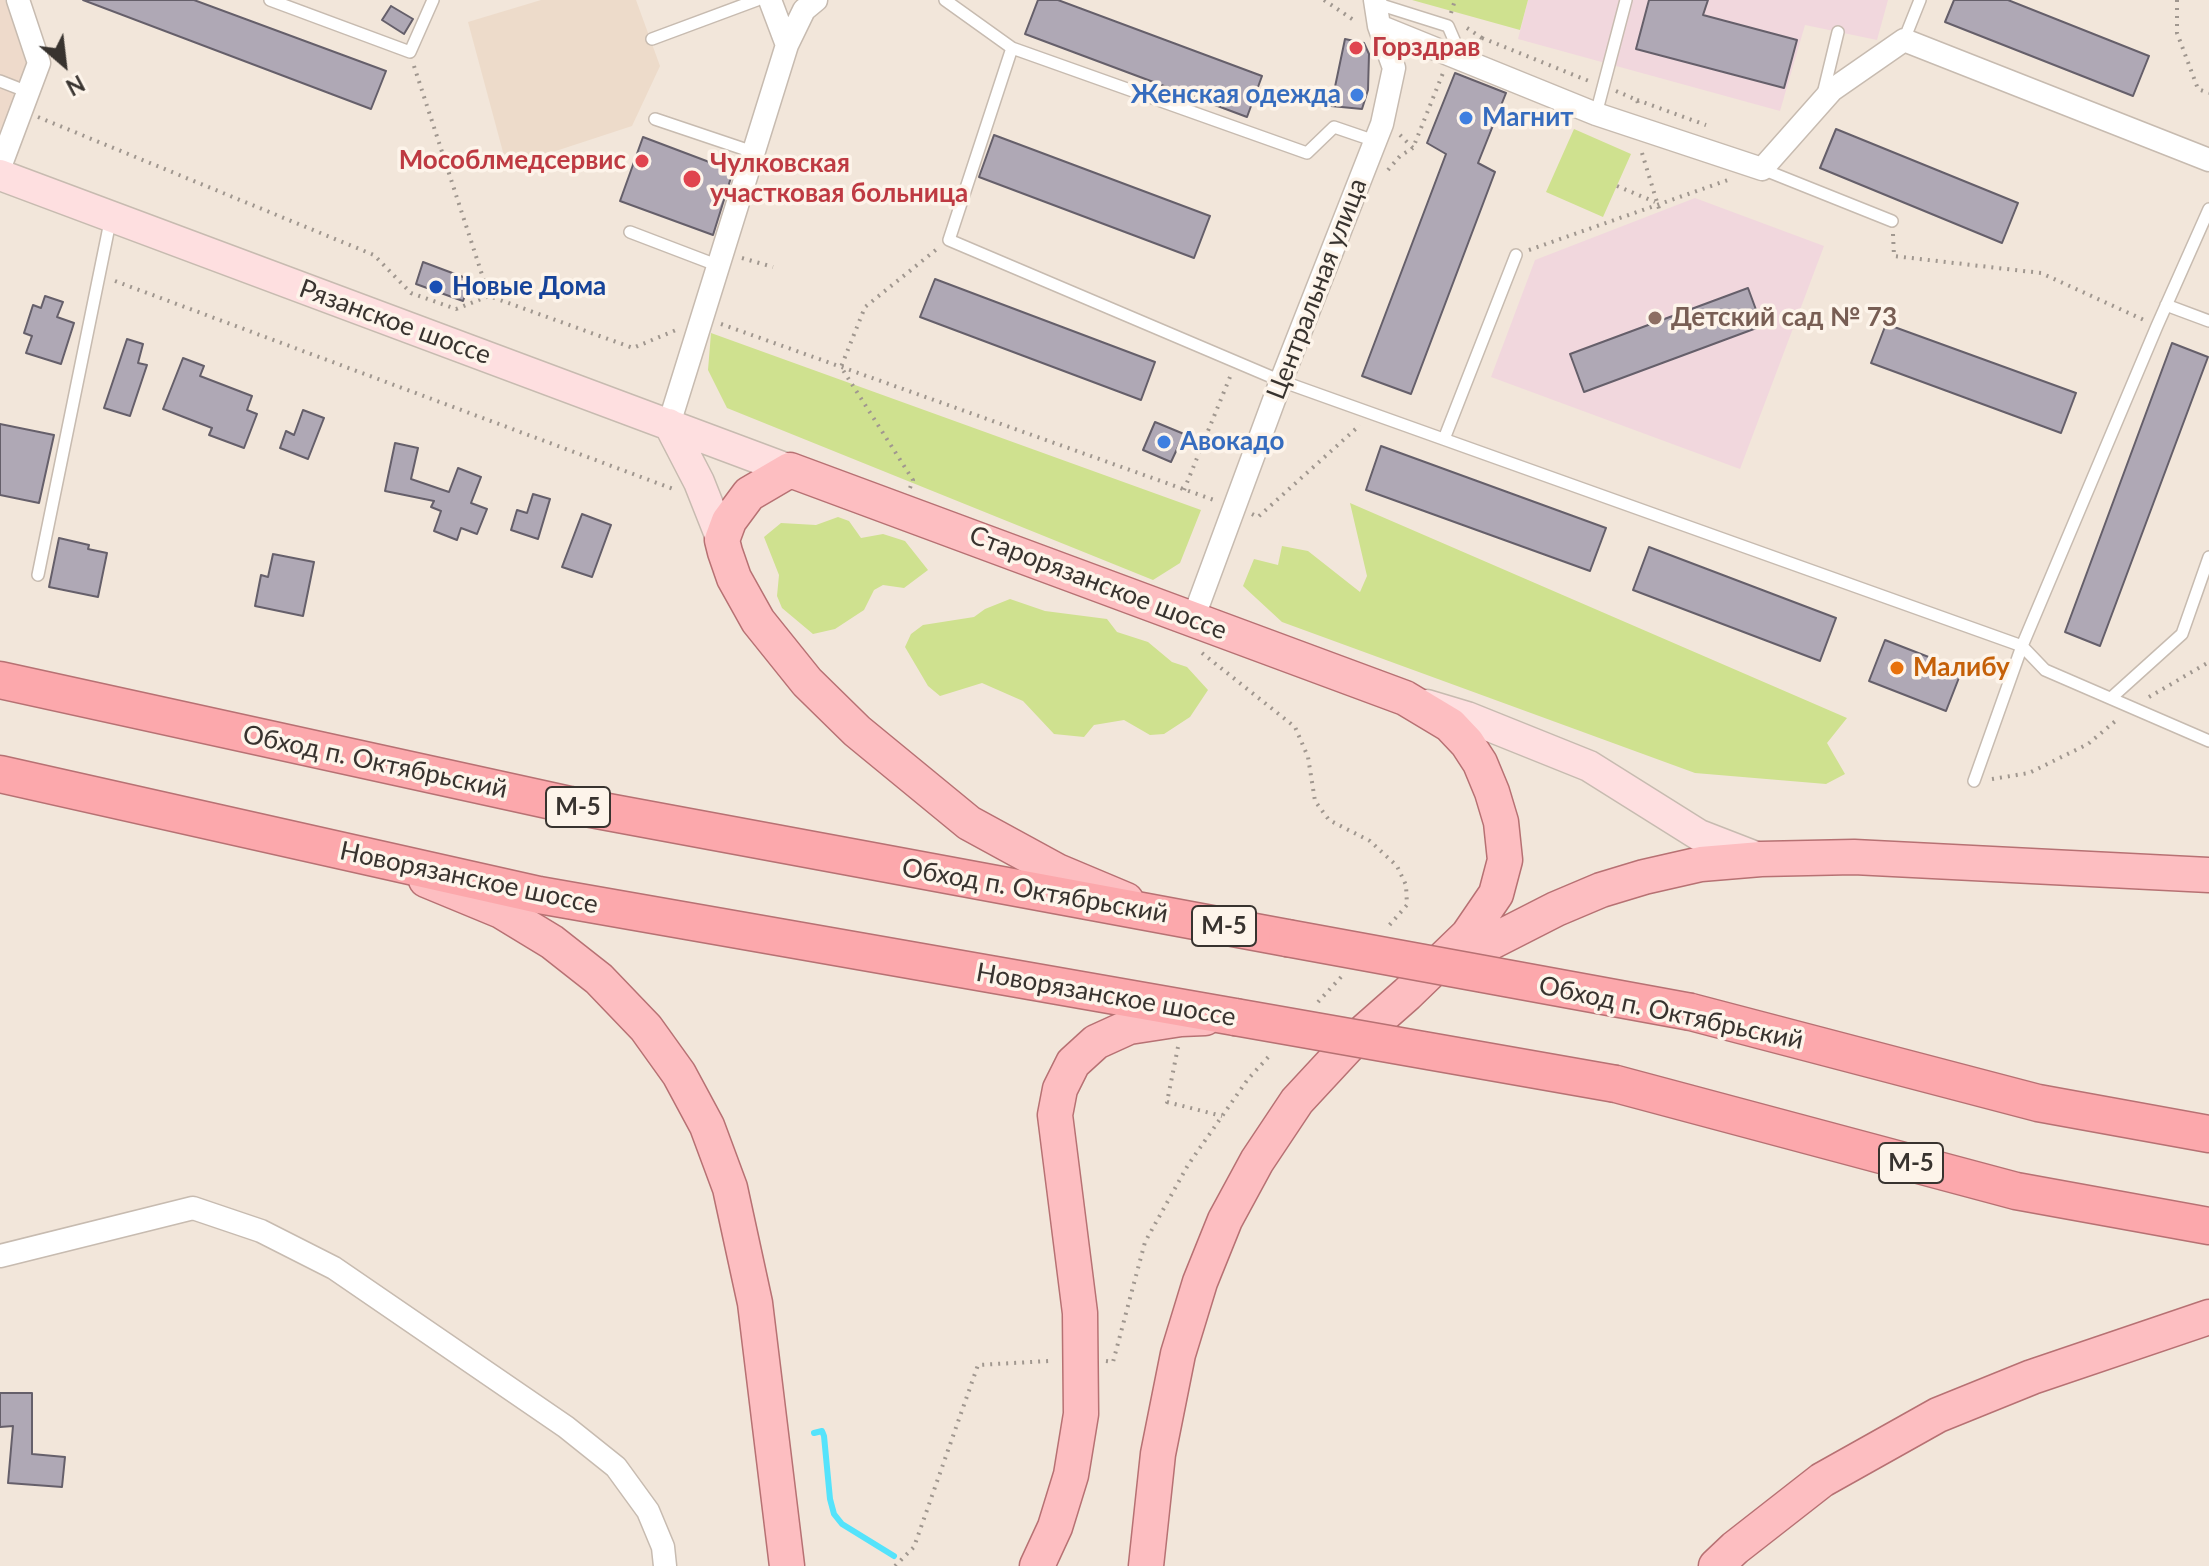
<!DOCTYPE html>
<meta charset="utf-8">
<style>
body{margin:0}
#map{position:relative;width:2209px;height:1566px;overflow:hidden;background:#f2e6da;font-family:Lato,sans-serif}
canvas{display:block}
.north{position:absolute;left:24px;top:24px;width:80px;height:80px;-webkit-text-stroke:6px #fdf4ea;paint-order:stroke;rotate:152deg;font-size:22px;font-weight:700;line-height:32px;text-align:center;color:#38332f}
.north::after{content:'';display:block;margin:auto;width:28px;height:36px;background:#38332f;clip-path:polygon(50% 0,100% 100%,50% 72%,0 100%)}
</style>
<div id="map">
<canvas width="2209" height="1566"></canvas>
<div class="north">N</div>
</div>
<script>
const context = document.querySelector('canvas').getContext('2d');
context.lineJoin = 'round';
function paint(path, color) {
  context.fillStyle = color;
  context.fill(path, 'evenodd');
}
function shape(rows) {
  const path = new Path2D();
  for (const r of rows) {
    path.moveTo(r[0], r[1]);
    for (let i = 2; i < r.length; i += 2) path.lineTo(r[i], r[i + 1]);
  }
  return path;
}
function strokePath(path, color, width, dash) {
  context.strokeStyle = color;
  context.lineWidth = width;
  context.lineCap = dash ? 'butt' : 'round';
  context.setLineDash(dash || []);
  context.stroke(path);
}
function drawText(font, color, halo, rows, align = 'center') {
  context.font = font + ' Lato,sans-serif';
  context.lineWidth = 7;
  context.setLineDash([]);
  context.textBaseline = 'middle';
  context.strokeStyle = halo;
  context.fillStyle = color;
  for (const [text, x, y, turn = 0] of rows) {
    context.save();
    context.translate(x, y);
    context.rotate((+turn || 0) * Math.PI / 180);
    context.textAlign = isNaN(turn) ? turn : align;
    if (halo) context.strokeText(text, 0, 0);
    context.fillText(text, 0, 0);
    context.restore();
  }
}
paint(shape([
 [0,0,5,0,29,63,0,139]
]), '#eedacb');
paint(shape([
 [541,0,636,0,660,66,632,126,507,167,468,22]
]), '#eddbca');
paint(shape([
 [1528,0,1888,0,1877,40,1805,25,1780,111,1518,39],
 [1695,198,1824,246,1740,469,1491,377,1535,260]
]), '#f1d7dd');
paint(shape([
 [1412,0,1528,0,1520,30],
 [1574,129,1631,154,1603,217,1546,192],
 [711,333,1201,510,1180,563,1153,580,727,408,708,370],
 [1350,503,1847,718,1827,743,1845,774,1826,784,1695,773,1282,622,1243,586,1254,559,1278,565,1282,546,1308,551,1360,592,1367,576],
 [838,517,849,521,861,538,883,534,905,541,928,570,904,588,883,585,874,590,864,610,835,629,813,634,782,608,777,596,779,575,764,537,781,523,816,525],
 [1010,599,1045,611,1107,619,1117,632,1148,642,1172,662,1187,667,1208,690,1190,717,1164,734,1150,735,1124,720,1094,725,1084,737,1054,734,1023,701,982,683,940,696,928,686,905,647,911,634,923,625,974,617,985,609]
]), '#cfe18f');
strokePath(shape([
 [814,1433,822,1431,824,1436,830,1499,834,1514,842,1524,894,1556]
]), '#55e3fb', 6);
const building = shape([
 [83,0,194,0,386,71,371,109,83,0],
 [1038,0,1058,0,1262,76,1247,117,1025,34,1038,0],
 [1649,0,1708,0,1703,15,1797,40,1784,88,1636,49,1649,0],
 [1954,0,2008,0,2149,56,2133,96,1945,22,1954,0],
 [391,6,413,19,404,34,382,20,391,6],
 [1345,39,1364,43,1369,54,1368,90,1362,109,1331,106,1345,39],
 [1455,73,1506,93,1478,163,1495,172,1411,394,1362,376,1446,154,1427,143,1455,73],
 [1836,129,2018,203,2002,243,1820,168,1836,129],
 [994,135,1210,216,1194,258,979,177,994,135],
 [643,137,733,171,713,235,620,201,643,137],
 [423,262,471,280,463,301,416,284,423,262],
 [935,279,1155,362,1141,400,920,317,935,279],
 [1748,288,1762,326,1584,392,1570,354,1748,288],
 [45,296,63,302,57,317,74,323,61,364,26,353,32,336,24,333,33,305,41,308,45,296],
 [1886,324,2076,393,2061,433,1871,363,1886,324],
 [127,339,143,344,138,363,147,365,130,416,104,408,127,339],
 [2172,343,2208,357,2100,646,2065,632,2172,343],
 [183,358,204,366,200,376,252,396,247,410,257,414,244,448,209,435,212,428,163,409,183,358],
 [303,410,324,418,308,459,280,448,286,431,294,435,303,410],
 [1155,422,1184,434,1171,462,1143,450,1155,422],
 [0,424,54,435,39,503,0,495,0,424],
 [395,443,418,448,411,479,449,492,458,468,481,477,471,503,487,509,477,534,461,528,457,540,434,531,441,511,431,507,434,501,385,491,395,443],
 [1381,446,1606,528,1590,571,1366,490,1381,446],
 [533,494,550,499,538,539,511,530,517,510,527,513,533,494],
 [582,514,611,525,592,577,562,567,582,514],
 [59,538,89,545,88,549,107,553,98,597,49,587,59,538],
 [1649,547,1836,618,1820,661,1633,590,1649,547],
 [273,554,314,562,303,616,255,606,261,575,268,577,273,554],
 [1885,640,1962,670,1946,711,1869,681,1885,640],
 [0,1393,32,1393,32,1454,65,1457,62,1487,8,1483,13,1426,0,1427,0,1393]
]);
paint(building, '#afa8b5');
strokePath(building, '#655f6a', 2);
const service = shape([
 [270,0,410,52,433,0],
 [945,0,1012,48,949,240,1281,381,2022,646,2045,670,2209,741],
 [1375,3,1448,26,1461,56],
 [652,39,757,0],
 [1904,40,1920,0],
 [1012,48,1307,153,1334,127,1375,141],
 [0,81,28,92],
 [1823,94,1838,32],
 [1596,114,1626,0],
 [655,119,753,152],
 [1762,169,1892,221],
 [630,232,719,266],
 [2166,305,2209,321],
 [1444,439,1516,255],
 [38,575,111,217],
 [2111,698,2182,634,2209,557],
 [1974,781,2022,646,2157,326,2209,209]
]);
const minor = shape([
 [770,0,787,45],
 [1379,26,1596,114,1762,169,1832,90,1904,40,2209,160],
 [0,167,39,63,18,0],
 [669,424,787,45,804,10,816,0],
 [1193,619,1281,381,1382,124,1394,68,1379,26,1375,0],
 [0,1256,193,1208,261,1231,334,1268,566,1427,616,1467,648,1511,663,1547,665,1566]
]);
const secondary = shape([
 [0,175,790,470],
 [669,424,699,482,722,540],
 [1427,705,1467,717,1589,766,1699,835,1761,859]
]);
const primary = shape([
 [426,880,501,911,552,942,599,979,646,1028,679,1074,707,1126,730,1188,755,1303,787,1566],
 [1126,900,1057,871,969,823,857,731,807,682,758,621,734,578,725,552,722,540,729,521,749,494,790,470,1405,698,1450,725,1467,743,1480,763,1492,792,1501,822,1505,860,1496,894,1468,935,1407,994,1348,1046,1297,1101,1257,1161,1225,1220,1200,1282,1178,1354,1158,1454,1146,1566],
 [1456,960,1556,909,1601,890,1644,877,1701,864,1761,859,1854,857,2209,875],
 [1037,1566,1055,1527,1071,1475,1081,1414,1080,1313,1055,1115,1060,1089,1073,1063,1096,1042,1129,1027,1181,1019,1205,1018],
 [1716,1566,1735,1548,1822,1480,1938,1415,2032,1377,2209,1317]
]);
const trunk = shape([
 [0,680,570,805,1287,938],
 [0,774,539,895,1235,1017],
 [1691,1012,2038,1103,2209,1134],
 [1616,1084,2016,1191,2209,1226]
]);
strokePath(service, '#c7bbb0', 14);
strokePath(minor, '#c7bbb0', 25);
strokePath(secondary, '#c7bbb0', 33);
strokePath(primary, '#b77173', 37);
strokePath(trunk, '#b77173', 39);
strokePath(shape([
 [1324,0,1355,21],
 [2177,0,2177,33,2198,89,2209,93],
 [1451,13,1455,0],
 [1467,28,1482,38,1479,46],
 [1482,38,1589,81],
 [414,66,489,296],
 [1616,91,1637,100,1638,104],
 [1637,100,1706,125],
 [38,117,374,255,411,293,456,309,489,296,633,348,676,330],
 [1400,135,1413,148,1443,73],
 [1642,153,1660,212],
 [1388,170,1400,156,1413,148],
 [1617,186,1655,202],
 [1893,234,1894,256,2041,273,2144,320],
 [1529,250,1728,180],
 [742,258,773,267],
 [115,281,676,490],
 [721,324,1214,500],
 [910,488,913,480,841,367,865,307,937,249],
 [1184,490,1230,377],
 [1252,514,1258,517,1360,425],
 [1202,653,1295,727,1308,757,1315,801,1329,820,1370,841,1397,866,1406,885,1407,905,1386,929],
 [2149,697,2209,662],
 [1992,779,2029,773,2088,744,2119,718],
 [1318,1002,1342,976],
 [1178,1047,1167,1102,1222,1116],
 [1106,1361,1113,1362,1145,1242,1188,1165,1248,1079,1272,1053],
 [895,1566,914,1547,978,1365,1049,1361]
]), '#a0978f', 4, [2, 6]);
strokePath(service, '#fff', 11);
strokePath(minor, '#fff', 22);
strokePath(secondary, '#fedfe0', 30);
strokePath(primary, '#fdbec1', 34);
strokePath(trunk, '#fca8ac', 36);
const trunkBridge = shape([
 [1287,938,1691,1012],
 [1235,1017,1616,1084]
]);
strokePath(trunkBridge, '#b77173', 39, []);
strokePath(trunkBridge, '#fca8ac', 36);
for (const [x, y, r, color] of [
 [1356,48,8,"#e0444e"],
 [1357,95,8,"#3f7fe0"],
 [1466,118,8,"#3f7fe0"],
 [642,161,8,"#e0444e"],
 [692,179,10,"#e0444e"],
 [436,287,8,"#1a4fb4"],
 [1655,318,8,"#8d6e63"],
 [1164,442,8,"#3f7fe0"],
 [1897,668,8,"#e8710a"]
]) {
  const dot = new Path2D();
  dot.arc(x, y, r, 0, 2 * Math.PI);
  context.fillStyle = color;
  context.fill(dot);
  strokePath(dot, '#fdf4ea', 3);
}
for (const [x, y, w] of [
 [578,807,64],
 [1224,926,64],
 [1911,1163,64]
]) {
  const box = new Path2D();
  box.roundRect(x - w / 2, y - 20, w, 40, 6);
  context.fillStyle = '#fdf4ea';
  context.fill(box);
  strokePath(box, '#38332f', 2);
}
drawText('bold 24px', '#38332f', null, [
 ["М-5",578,807],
 ["М-5",1224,926],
 ["М-5",1911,1163]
]);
drawText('bold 26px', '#be3a42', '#fdf4ea', [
 ["Горздрав",1372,48],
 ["Мособлмедсервис",626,161,"right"],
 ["Чулковская",710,164],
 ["участковая больница",710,194]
], 'left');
drawText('bold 26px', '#366cbe', '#fdf4ea', [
 ["Женская одежда",1341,95,"right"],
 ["Магнит",1482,118],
 ["Авокадо",1180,442]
], 'left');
drawText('bold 26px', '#164399', '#fdf4ea', [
 ["Новые Дома",452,287]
], 'left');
drawText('26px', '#38332f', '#fdf4ea', [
 ["Центральная улица",1317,289,-69],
 ["Рязанское шоссе",395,322,20],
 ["Старорязанское шоссе",1098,583,21],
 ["Обход п. Октябрьский",375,762,12],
 ["Новорязанское шоссе",469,878,12],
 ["Обход п. Октябрьский",1035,891,10],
 ["Новорязанское шоссе",1106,995,10],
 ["Обход п. Октябрьский",1671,1013,12]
]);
drawText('bold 26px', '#785e54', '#fdf4ea', [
 ["Детский сад № 73",1671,318]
], 'left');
drawText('bold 26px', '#c56008', '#fdf4ea', [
 ["Малибу",1913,668]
], 'left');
</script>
